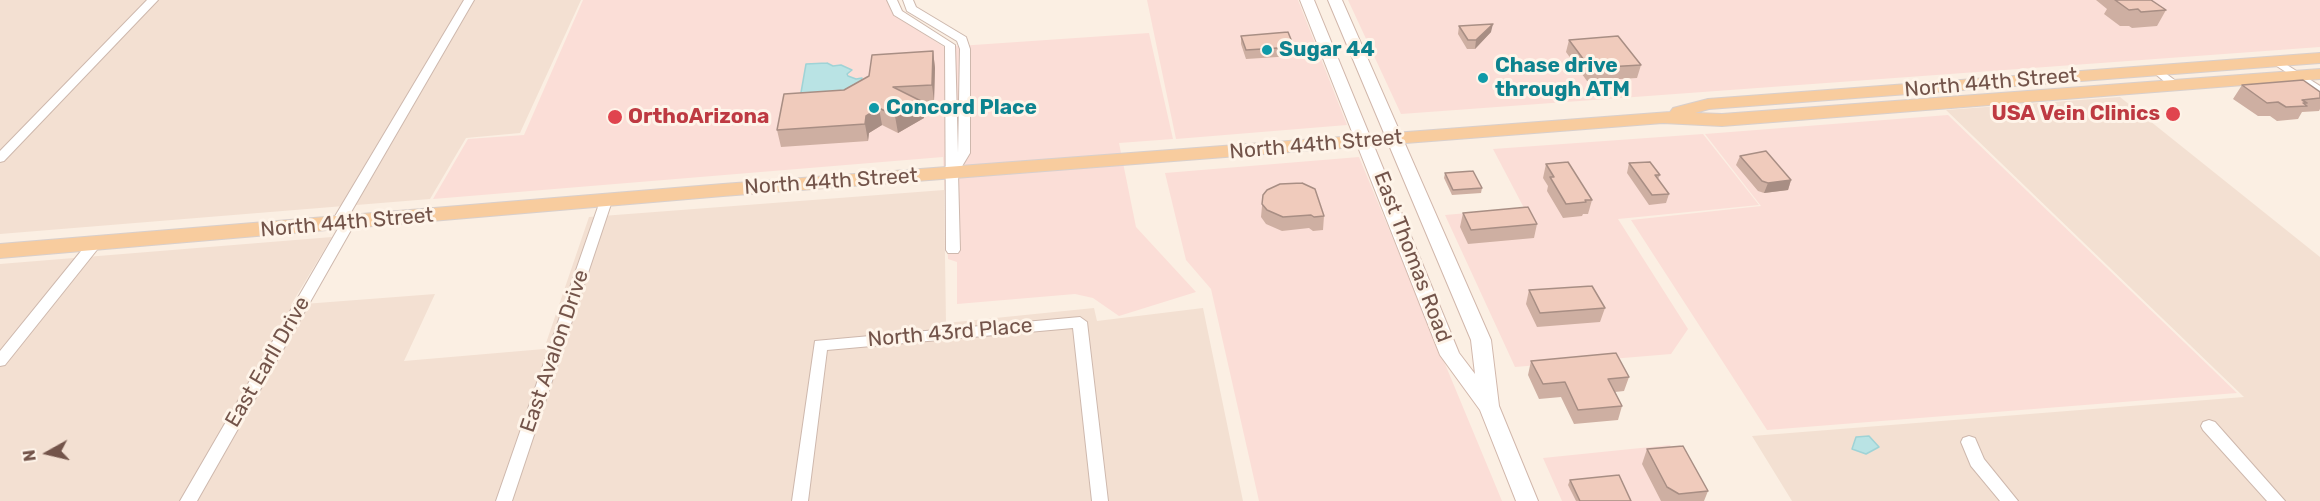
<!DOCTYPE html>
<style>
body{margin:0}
#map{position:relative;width:2320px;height:501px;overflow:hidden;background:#fbefe3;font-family:Rubik,sans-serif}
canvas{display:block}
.north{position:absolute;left:18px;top:423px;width:60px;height:60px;-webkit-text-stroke:4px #fef4e9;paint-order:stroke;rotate:262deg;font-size:16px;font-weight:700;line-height:24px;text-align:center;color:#73544a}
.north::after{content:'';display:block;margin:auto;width:21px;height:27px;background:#73544a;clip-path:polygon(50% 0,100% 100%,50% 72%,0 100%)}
</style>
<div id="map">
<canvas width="2320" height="501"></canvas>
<div class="north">N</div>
</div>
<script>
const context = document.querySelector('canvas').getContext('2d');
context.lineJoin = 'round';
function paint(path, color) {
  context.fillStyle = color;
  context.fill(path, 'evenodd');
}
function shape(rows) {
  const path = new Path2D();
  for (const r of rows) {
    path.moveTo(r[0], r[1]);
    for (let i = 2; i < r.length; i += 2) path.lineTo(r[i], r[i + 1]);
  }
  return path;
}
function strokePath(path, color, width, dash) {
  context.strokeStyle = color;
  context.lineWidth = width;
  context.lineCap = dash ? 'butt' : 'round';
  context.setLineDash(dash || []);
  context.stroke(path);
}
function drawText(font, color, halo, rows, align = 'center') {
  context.font = font + ' Rubik,sans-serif';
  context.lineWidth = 6;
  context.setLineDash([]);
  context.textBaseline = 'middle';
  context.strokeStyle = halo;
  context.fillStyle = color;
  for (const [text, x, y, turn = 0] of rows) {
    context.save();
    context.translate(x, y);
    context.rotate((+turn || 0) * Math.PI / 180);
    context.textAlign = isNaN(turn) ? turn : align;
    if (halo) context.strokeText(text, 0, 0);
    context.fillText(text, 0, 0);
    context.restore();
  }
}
paint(shape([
 [0,0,581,0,520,133,466,138,430,199,0,234],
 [2120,97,2320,257,2320,501,1792,501,1752,436,2244,397,1946,110],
 [944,190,946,323,1094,308,1097,321,1203,308,1243,501,0,501,0,264,332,237,291,305,435,294,404,361,544,349,589,217]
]), '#f3e0d2');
paint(shape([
 [583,0,890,0,891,12,944,47,1149,33,1173,139,1119,143,1136,227,1196,292,1119,316,1093,298,1075,294,957,304,957,262,948,259,943,157,433,199,468,139,524,135],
 [1147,0,1298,0,1347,125,1176,139],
 [1348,0,2320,0,2320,47,1401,114],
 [1948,115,2237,393,1767,430,1631,220,1761,206,1705,134],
 [1703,134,1759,205,1618,219,1688,329,1671,354,1515,367,1445,215,1524,208,1493,149],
 [1359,157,1502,501,1259,501,1211,289,1186,260,1165,173],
 [1670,445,1700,501,1562,501,1543,458]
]), '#fbded7');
const water = shape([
 [827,63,833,66,841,65,852,70,847,74,848,76,856,79,862,78,861,81,823,102,799,104,806,64,827,63],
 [1869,436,1879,447,1866,454,1852,449,1856,437,1869,436]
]);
paint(water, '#b9e3e4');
strokePath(water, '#9fd3d6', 1.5);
const minor = shape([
 [147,0,158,0,4,161,0,162,0,151,147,0],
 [464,0,474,0,347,219,353,220,355,223,197,501,180,501,339,227,333,226,331,223,464,0],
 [887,0,897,0,902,11,955,45,958,153,960,49,957,41,907,11,903,0,913,0,916,7,966,37,970,49,970,153,958,173,960,250,958,253,948,253,946,250,945,46,894,15,887,0],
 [2276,58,2320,86,2320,94,2272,63,2272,59,2276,58],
 [2157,67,2180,84,2180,88,2172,88,2153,72,2151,70,2157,67],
 [606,197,612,201,512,501,496,501,600,201,606,197],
 [95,239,102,243,100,246,5,365,0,366,0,351,90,240,95,239],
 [1080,317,1087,322,1108,501,1092,501,1073,328,827,350,808,501,792,501,815,341,1080,317],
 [2209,420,2215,422,2285,501,2267,501,2203,430,2201,426,2203,422,2209,420],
 [1969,436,1975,438,1984,459,2018,501,2000,501,1971,466,1961,442,1963,438,1969,436]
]);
const secondary = shape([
 [1300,0,1314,0,1459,353,1475,374,1471,340,1328,0,1342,0,1491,340,1499,406,1538,501,1516,501,1480,410,1440,355,1300,0]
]);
const primary = shape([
 [2320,53,2320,63,1709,109,1695,113,1722,114,2320,69,2320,79,1722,126,1663,123,723,196,0,258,0,244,723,184,1670,112,1673,108,1708,99,2320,53]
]);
strokePath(minor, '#ceb8ad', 2);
strokePath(secondary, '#d1b7ab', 2);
strokePath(primary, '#d8cfcc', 2);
paint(minor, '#fff');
paint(secondary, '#fff');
paint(primary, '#f8cc9e');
paint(shape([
 [2096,0,2151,0,2166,10,2157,26,2132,28,2129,26,2120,26,2104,14,2107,9],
 [1459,26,1491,32,1475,49,1467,49,1458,34],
 [1241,36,1294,47,1293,56,1246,59,1241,44],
 [1569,40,1641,65,1637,78,1587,81,1566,52],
 [933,51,935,68,934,101,922,102,924,118,898,133,882,125,869,133,868,141,781,147,777,130,844,90],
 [2242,85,2320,92,2320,109,2319,111,2302,112,2298,119,2277,121,2270,116,2258,116,2233,99],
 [1740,156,1791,180,1788,190,1764,193,1758,191,1736,165],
 [1629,163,1660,175,1658,179,1669,194,1666,203,1649,205,1627,173],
 [1546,164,1592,200,1588,214,1583,214,1582,216,1563,218,1547,191,1548,186,1543,178],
 [1445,173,1482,188,1481,193,1452,195,1444,178],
 [1263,195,1324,216,1323,230,1313,231,1309,228,1282,231,1266,224,1261,217],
 [1463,213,1537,224,1534,238,1468,244,1460,227],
 [1529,290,1605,308,1600,322,1537,327,1526,304],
 [1531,361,1629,377,1624,391,1615,392,1622,406,1618,420,1574,424,1561,397,1539,399,1528,375],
 [1647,449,1708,491,1704,501,1661,501,1642,464],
 [1570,480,1631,501,1576,501,1568,485]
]), '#ceafa2');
paint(shape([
 [1493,24,1491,32,1475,49,1476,40],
 [933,51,935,68,934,101,932,85],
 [921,101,924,118,898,133,895,116],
 [879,108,882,125,869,133,868,141,865,124,866,116],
 [1791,180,1788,190,1764,193,1768,183]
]), '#a88e84');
const building = shape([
 [2115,0,2151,0,2166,10,2141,12,2138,9,2129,10,2115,0],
 [1493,24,1476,40,1468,40,1459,26,1493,24],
 [1288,32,1294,47,1246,50,1241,36,1288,32],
 [1618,36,1641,65,1590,68,1569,40,1618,36],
 [933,51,932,85,893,87,921,101,895,116,879,108,866,116,865,124,777,130,784,94,844,90,869,76,872,55,933,51],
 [2303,80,2320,92,2320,98,2302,100,2307,103,2303,103,2307,106,2286,107,2278,102,2267,103,2242,85,2303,80],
 [1766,151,1791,180,1768,183,1762,181,1740,156,1766,151],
 [1568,162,1592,200,1585,200,1586,202,1566,204,1550,177,1554,177,1546,164,1568,162],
 [1650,162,1660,175,1655,175,1669,194,1652,195,1629,163,1650,162],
 [1473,171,1482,188,1453,190,1445,173,1473,171],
 [1302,183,1315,189,1324,216,1314,217,1311,215,1283,217,1267,210,1262,204,1263,195,1267,190,1280,184,1302,183],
 [1528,207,1537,224,1471,230,1463,213,1528,207],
 [1592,286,1605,308,1540,313,1529,290,1592,286],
 [1616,353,1629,377,1608,379,1622,406,1578,410,1565,382,1543,384,1531,361,1616,353],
 [1683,446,1708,491,1679,494,1667,487,1647,449,1683,446],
 [1619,475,1631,501,1580,501,1570,480,1619,475]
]);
paint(building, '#f0cbbc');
strokePath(building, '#a88e84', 1.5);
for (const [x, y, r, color] of [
 [1267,50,6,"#0f9aa8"],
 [1483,78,6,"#0f9aa8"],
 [874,108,6,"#0f9aa8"],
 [2173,114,8,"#e0444e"],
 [615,117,8,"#e0444e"]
]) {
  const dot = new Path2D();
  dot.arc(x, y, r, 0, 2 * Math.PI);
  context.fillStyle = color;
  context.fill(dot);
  strokePath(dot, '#fef4e9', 2);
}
drawText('bold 21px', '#0d838f', '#fef4e9', [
 ["Sugar 44",1279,50],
 ["Chase drive",1495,66],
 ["through ATM",1495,90],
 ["Concord Place",886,108]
], 'left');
drawText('21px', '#73544a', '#fef4e9', [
 ["North 44th Street",1991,83,-5],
 ["North 44th Street",1316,145,-5],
 ["North 44th Street",831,182,-4],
 ["North 44th Street",347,223,-5],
 ["East Thomas Road",1412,257,69],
 ["North 43rd Place",950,333,-5],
 ["East Avalon Drive",555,351,-71],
 ["East Earll Drive",268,362,-60]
]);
drawText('bold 21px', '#be3a42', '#fef4e9', [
 ["USA Vein Clinics",2160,114],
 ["OrthoArizona",628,117,"left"]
], 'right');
</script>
